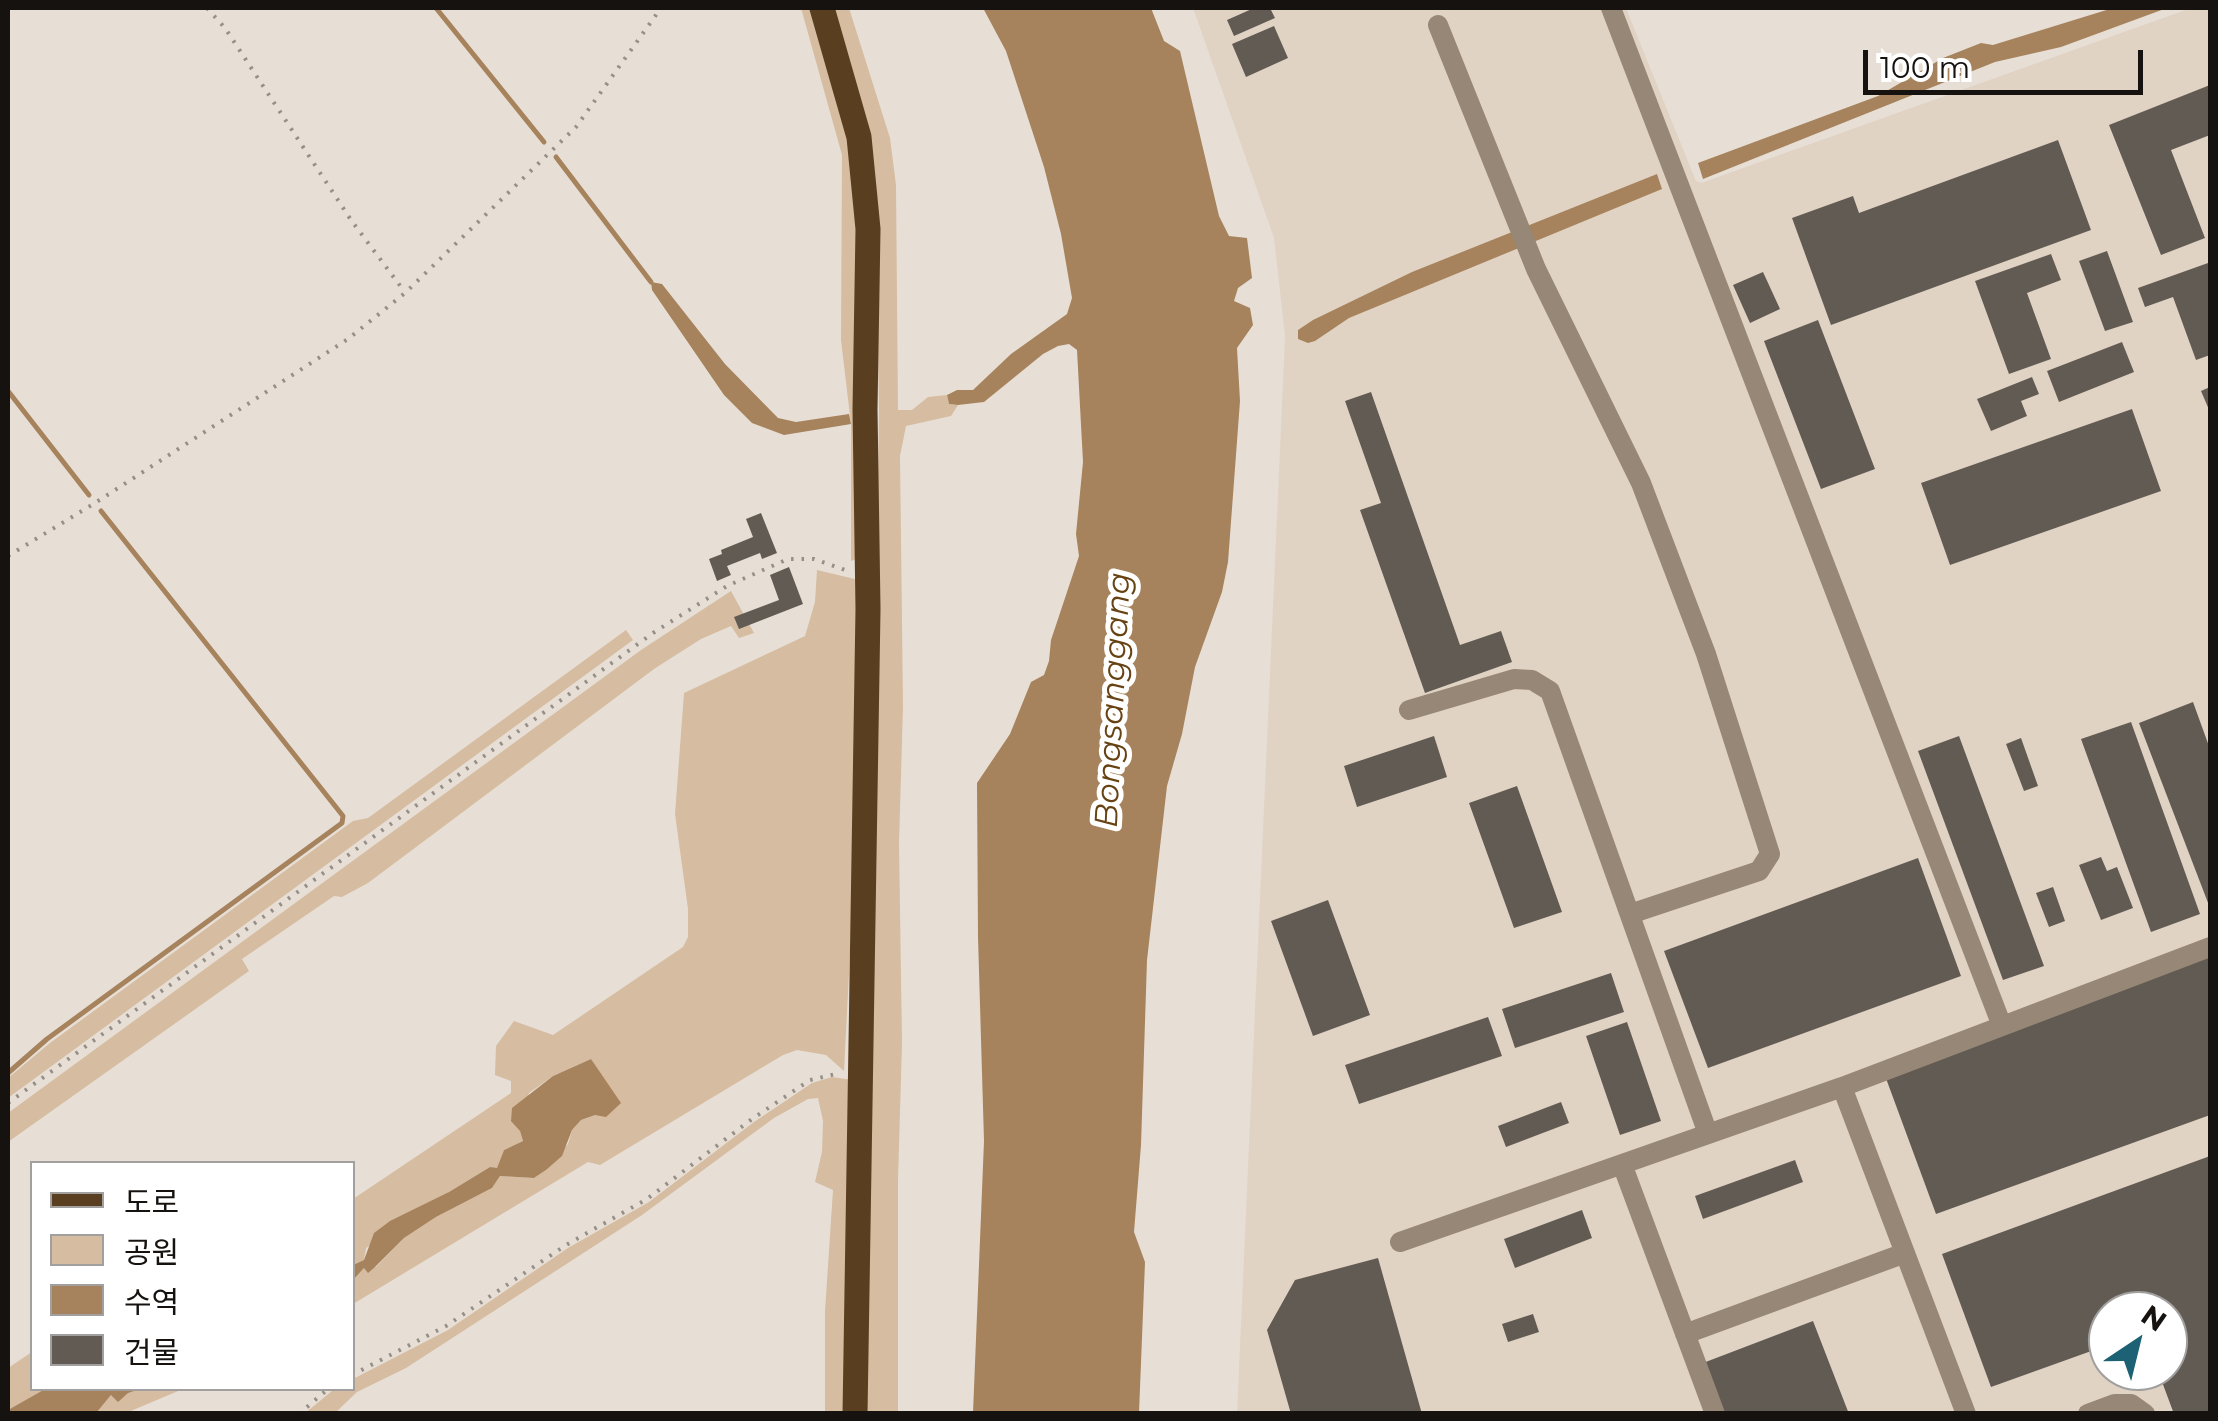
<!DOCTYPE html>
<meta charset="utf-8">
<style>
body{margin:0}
#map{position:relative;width:2218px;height:1421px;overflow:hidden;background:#e7dfd6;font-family:Montserrat,"Noto Sans KR",sans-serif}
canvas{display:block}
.frame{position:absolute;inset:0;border:10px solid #15120f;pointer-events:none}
.legend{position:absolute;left:30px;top:1161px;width:325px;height:230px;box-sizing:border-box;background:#fff;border:2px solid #a1a09f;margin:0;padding:12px 18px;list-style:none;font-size:30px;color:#15120f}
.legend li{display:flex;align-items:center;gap:20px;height:50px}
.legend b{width:50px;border:2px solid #a1a09f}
.north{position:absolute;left:2088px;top:1291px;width:100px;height:100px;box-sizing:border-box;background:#fff;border:2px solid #a1a09f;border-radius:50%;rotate:35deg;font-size:28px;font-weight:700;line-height:40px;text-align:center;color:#15120f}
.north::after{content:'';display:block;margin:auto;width:35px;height:45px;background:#1d6274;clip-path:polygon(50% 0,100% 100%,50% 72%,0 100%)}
.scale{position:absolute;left:1863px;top:50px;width:280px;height:45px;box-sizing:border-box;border:5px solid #15120f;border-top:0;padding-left:12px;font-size:30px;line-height:35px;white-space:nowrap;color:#15120f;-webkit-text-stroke:8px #fff;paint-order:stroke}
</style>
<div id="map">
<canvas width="2218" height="1421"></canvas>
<div class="frame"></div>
<ul class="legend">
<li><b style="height:12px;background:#593e20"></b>도로</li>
<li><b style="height:28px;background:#d6bca0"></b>공원</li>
<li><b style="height:28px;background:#a6835c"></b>수역</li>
<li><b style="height:28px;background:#625b53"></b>건물</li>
</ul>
<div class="north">N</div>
<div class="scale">100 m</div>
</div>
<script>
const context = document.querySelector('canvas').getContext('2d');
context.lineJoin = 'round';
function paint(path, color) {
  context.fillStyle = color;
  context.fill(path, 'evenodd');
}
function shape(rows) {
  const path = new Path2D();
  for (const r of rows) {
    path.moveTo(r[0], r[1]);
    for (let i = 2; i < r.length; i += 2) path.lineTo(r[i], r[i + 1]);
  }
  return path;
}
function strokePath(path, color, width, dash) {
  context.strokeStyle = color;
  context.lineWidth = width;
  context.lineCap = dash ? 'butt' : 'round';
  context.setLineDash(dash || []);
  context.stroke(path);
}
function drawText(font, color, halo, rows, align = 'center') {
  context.font = font + ' Montserrat,sans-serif';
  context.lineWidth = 10;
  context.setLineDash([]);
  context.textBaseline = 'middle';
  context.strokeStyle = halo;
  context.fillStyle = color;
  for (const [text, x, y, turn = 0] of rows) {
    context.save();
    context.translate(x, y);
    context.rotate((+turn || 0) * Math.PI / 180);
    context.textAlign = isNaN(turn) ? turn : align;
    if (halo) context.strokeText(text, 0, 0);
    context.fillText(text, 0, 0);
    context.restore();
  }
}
paint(shape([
 [1193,8,1626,8,1696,181,1701,183,2191,8,2210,8,2210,1413,1237,1413,1285,336,1274,238],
 [2108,1311,2168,1311,2168,1371,2108,1371]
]), '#e1d3c4');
paint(shape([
 [801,8,817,8,855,149,861,557,851,561,851,424,841,340,842,155],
 [831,8,849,8,890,138,896,185,898,410,912,410,928,397,947,395,949,404,958,405,951,416,906,426,900,456,903,706,899,843,902,1043,898,1180,898,1414,863,1413,879,412,876,229],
 [817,570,859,580,856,835,844,1071,826,1055,797,1050,783,1055,600,1165,588,1162,353,1304,353,1280,364,1268,376,1267,404,1238,436,1217,492,1188,500,1176,534,1178,546,1170,568,1144,572,1130,581,1120,595,1115,599,1073,591,1059,553,1076,529,1093,520,1131,523,1141,504,1150,497,1169,490,1167,449,1192,366,1248,364,1260,353,1265,353,1199,511,1093,511,1081,495,1075,496,1046,514,1021,553,1035,683,947,688,937,688,909,675,814,684,693,805,636,815,602],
 [731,591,754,633,739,638,731,626,701,639,654,669,368,883,342,897,334,896,242,959,249,971,8,1142,8,1113,641,650],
 [626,630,633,640,8,1098,8,1078,50,1043,353,821,368,818],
 [832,1077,852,1080,847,1413,825,1413,825,1311,833,1190,815,1182,822,1152,823,1121,818,1098,808,1099,774,1118,642,1215,406,1368,357,1392,335,1413,304,1414,332,1391,352,1388,353,1379,448,1330,568,1248,649,1202,754,1122,812,1083],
 [32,1352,32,1388,47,1389,8,1410,8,1368],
 [140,1389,183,1389,126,1413,89,1414,97,1412,111,1395]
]), '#d6bca0');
paint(shape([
 [983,8,1151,8,1164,41,1180,51,1219,216,1229,236,1247,238,1252,278,1238,288,1234,301,1250,308,1253,325,1237,348,1240,401,1228,562,1222,592,1195,667,1182,734,1167,786,1147,960,1141,1145,1134,1232,1145,1262,1139,1413,973,1413,984,1141,978,937,977,783,1010,734,1031,682,1044,675,1049,661,1051,640,1079,556,1076,534,1083,462,1077,350,1069,344,1058,346,1043,354,984,402,958,405,949,404,947,395,957,390,973,390,1011,354,1067,314,1072,298,1061,234,1044,167,1006,51],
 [2113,8,2167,8,2061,47,1995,62,1703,179,1698,163,1878,96,1943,58,1981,43,1993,45],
 [1657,174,1662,189,1349,318,1315,341,1308,343,1298,339,1298,330,1313,320,1412,272],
 [651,282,662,284,725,364,778,418,796,422,849,414,851,424,784,435,752,423,724,395,652,290],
 [591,1059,621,1103,606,1117,595,1115,581,1120,572,1130,562,1156,546,1170,534,1178,500,1176,492,1188,436,1217,404,1238,375,1267,368,1273,364,1268,353,1280,353,1265,364,1260,374,1233,390,1221,449,1192,490,1167,497,1168,504,1150,523,1141,520,1131,511,1121,512,1108,553,1076],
 [47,1388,140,1388,140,1389,128,1393,118,1402,111,1395,97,1412,8,1413,8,1410]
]), '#a6835c');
strokePath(shape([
 [436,8,544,142],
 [556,157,651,282],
 [8,391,89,495],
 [8,1073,47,1039,342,823,343,816,101,511]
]), '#a6835c', 5);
paint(shape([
 [1254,8,1270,8,1275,18,1234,36,1227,20],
 [1274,26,1288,58,1246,77,1232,44],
 [2210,85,2210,135,2171,150,2205,238,2161,255,2109,125],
 [2058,140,2091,230,1831,325,1792,218,1853,196,1859,213],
 [2107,251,2133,322,2105,331,2079,261],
 [2051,254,2061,280,2027,293,2051,359,2009,374,1975,281],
 [2208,263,2210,271,2210,355,2196,360,2173,297,2145,307,2138,288],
 [1763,272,1780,309,1750,323,1733,285],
 [1818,320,1875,469,1821,489,1764,341],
 [2122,342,2134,372,2059,402,2047,371],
 [2032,377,2039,394,2021,401,2027,416,1991,431,1977,399],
 [2210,387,2210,412,2201,391],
 [1371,392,1460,645,1501,631,1512,662,1425,693,1360,510,1381,503,1345,401],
 [2132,409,2161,491,1950,565,1921,483],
 [761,513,777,553,762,559,760,553,727,566,731,575,717,581,709,559,722,554,721,550,753,537,746,519],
 [789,567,803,604,739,629,734,617,779,600,770,575],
 [2193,702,2210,749,2210,908,2139,723],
 [2131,722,2200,914,2151,932,2081,739],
 [1434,736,1447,777,1357,807,1344,766],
 [1959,736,2044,966,2003,980,1918,751],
 [2021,738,2038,786,2024,791,2006,744],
 [1517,786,1562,912,1514,928,1469,803],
 [2101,857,2107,871,2117,867,2133,908,2101,920,2079,865],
 [1918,858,1961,976,1708,1068,1664,951],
 [2053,887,2065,921,2049,927,2036,893],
 [1328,900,1370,1015,1313,1036,1271,921],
 [2210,954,2210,1115,1936,1214,1884,1073],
 [1611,973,1624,1012,1515,1048,1502,1009],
 [1488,1017,1502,1056,1359,1104,1345,1065],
 [1627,1022,1661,1121,1620,1135,1586,1036],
 [1561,1102,1569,1123,1506,1147,1498,1126],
 [2210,1156,2210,1414,2174,1414,2158,1371,2168,1371,2168,1311,2108,1311,2108,1345,1991,1387,1942,1254],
 [1795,1160,1803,1182,1703,1219,1695,1196],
 [1582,1210,1592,1238,1515,1268,1504,1239],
 [1378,1258,1422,1414,1291,1414,1267,1330,1295,1280],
 [1533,1314,1539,1332,1508,1342,1502,1324],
 [1813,1321,1849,1414,1723,1414,1703,1363]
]), '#625b53');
strokePath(shape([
 [207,8,225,28,351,220,404,291],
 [8,556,95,503,348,339,405,293,576,127,661,8],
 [8,1103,653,633,727,586,788,559,814,559,848,571],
 [352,1375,446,1326,566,1245,647,1199,752,1119,810,1080,840,1073],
 [299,1414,329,1388]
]), '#958f88', 4, [2.5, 8]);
strokePath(shape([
 [1611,8,2002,1026],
 [1438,25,1536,269,1641,483,1706,654,1770,854,1759,871,1630,914],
 [1409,710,1514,679,1532,680,1550,691,1708,1134],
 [1842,1087,1966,1414],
 [1622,1164,1715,1414],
 [1400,1242,1842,1087,2210,947],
 [1685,1334,1905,1253],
 [2088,1414,2115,1404,2131,1404,2145,1414]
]), '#978776', 20);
strokePath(shape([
 [822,8,859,137,868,229,865,409,868,609,855,1414]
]), '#593e20', 25);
drawText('italic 32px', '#674213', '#fff', [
 ["Bongsanggang",1114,700,-87]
]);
</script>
